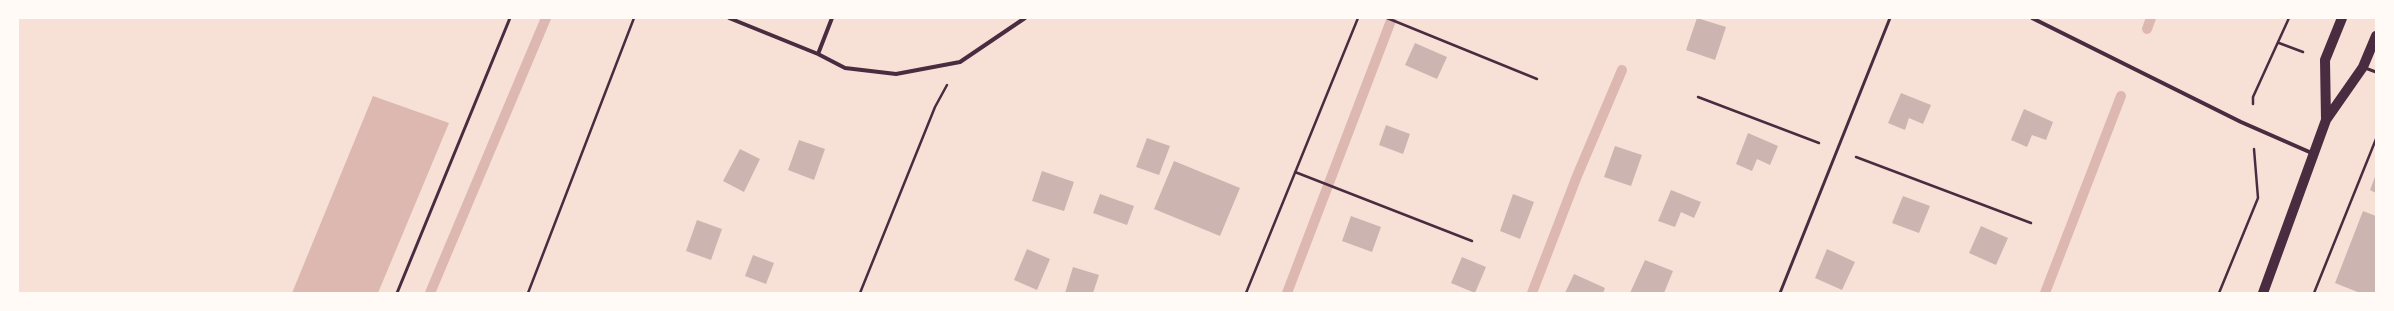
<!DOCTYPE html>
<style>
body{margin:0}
#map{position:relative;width:2394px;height:311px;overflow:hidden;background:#f7e1d7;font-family:"Nunito Sans",sans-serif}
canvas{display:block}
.frame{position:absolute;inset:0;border:19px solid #fffaf5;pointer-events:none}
</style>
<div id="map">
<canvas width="2394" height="311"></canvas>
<div class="frame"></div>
</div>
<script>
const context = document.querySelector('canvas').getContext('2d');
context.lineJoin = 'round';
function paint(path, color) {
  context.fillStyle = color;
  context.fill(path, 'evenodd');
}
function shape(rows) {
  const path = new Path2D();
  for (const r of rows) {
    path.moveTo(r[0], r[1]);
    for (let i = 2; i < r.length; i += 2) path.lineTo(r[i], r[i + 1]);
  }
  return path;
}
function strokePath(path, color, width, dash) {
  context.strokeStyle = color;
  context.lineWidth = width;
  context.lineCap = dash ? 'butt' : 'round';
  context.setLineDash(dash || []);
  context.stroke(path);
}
paint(shape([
 [373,96,449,123,378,293,292,293]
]), '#dcb8b0');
strokePath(shape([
 [2147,29,2151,18],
 [430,293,546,18],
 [1287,293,1392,18],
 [1532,293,1577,176,1622,70],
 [2045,293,2121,96]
]), '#dcb8b0', 10);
paint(shape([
 [1697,18,1726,27,1715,60,1686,50],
 [1415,43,1447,57,1437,79,1405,65],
 [1901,93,1931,105,1923,124,1909,118,1905,130,1888,123],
 [2024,109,2053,122,2046,140,2032,135,2027,147,2011,140],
 [1386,125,1410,134,1403,154,1379,145],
 [1748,133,1778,146,1770,165,1757,159,1752,171,1736,164],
 [1147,138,1170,146,1159,175,1136,167],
 [799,140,825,149,814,180,788,170],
 [1615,146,1642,155,1631,186,1604,177],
 [740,149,760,159,744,192,723,181],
 [1174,161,1240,188,1220,236,1154,209],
 [1042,171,1074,182,1064,211,1032,201],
 [2376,174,2376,193,2370,190],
 [1671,190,1701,202,1694,218,1681,212,1675,227,1658,221],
 [1100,194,1134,206,1127,225,1093,213],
 [1513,194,1534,202,1520,239,1500,231],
 [1903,196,1930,206,1919,233,1892,223],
 [2363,211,2376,216,2376,293,2360,293,2335,283],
 [1351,216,1381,227,1372,252,1342,241],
 [697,220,722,229,711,260,686,251],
 [1981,226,2008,238,1996,265,1969,253],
 [1027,249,1050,259,1037,290,1014,280],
 [1827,249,1855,262,1842,290,1815,278],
 [753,255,774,263,766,284,745,276],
 [1462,257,1486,267,1475,293,1451,283],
 [1645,260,1673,271,1664,293,1630,293],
 [1073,267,1099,275,1093,293,1065,293],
 [1574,274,1605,288,1603,293,1565,293]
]), '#ccb4b1');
strokePath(shape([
 [1387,18,1537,79],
 [2279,43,2303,52],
 [1698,97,1819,143],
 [2253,104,2253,97,2289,18],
 [1856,157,2031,223],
 [1295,172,1472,241],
 [528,293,634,18],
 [860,293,935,107,947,85],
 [1246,293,1358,18],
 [2219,293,2258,198,2254,149],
 [2314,293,2376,139]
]), '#4a2c40', 2.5);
strokePath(shape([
 [2365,68,2376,72],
 [397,293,510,18],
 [1780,293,1890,18]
]), '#4a2c40', 3);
strokePath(shape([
 [729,18,818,54,845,68,896,74,960,62,1025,18],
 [2032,18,2241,122,2314,154],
 [818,54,832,18]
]), '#4a2c40', 4);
strokePath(shape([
 [2326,120,2325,60,2342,18],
 [2263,293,2326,120,2363,67,2376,36]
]), '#4a2c40', 10);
</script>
